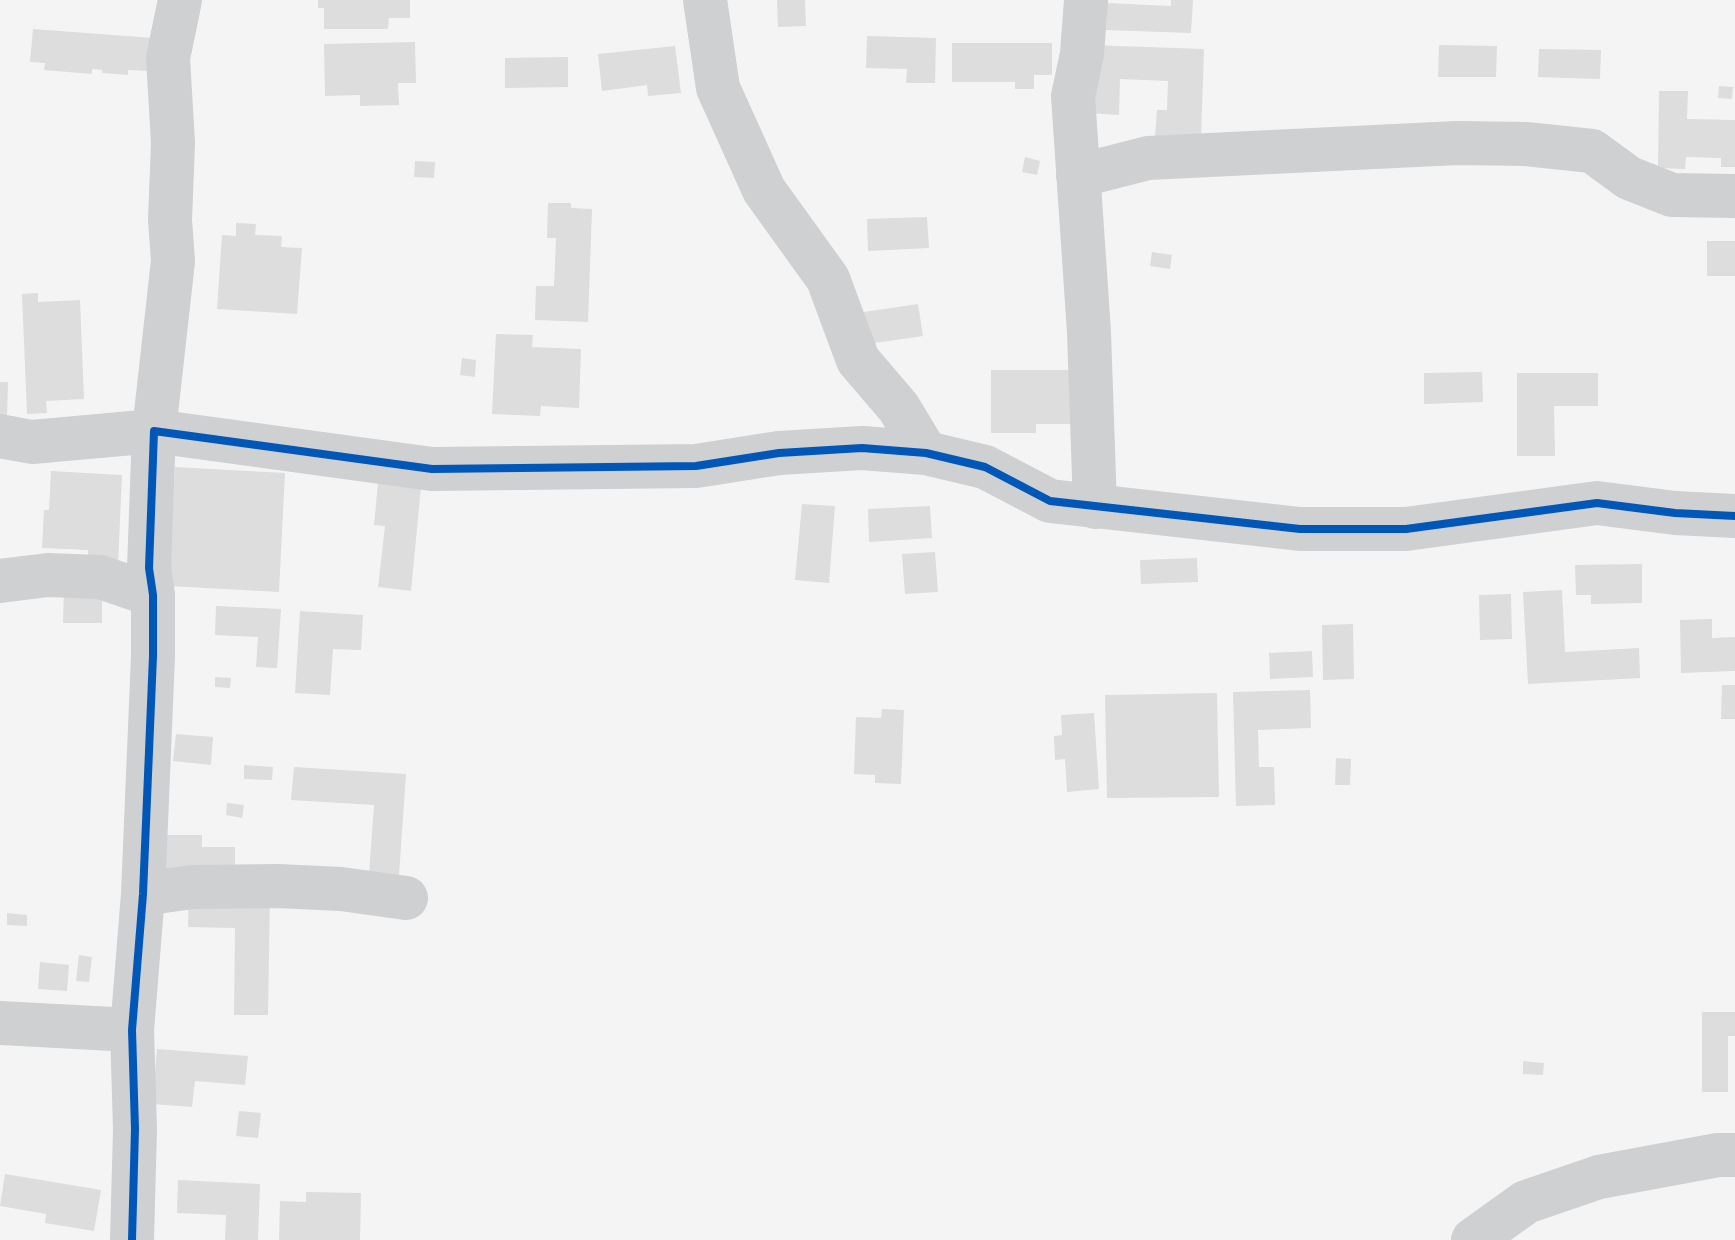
<!DOCTYPE html>
<style>
body{margin:0}
canvas{display:block;background:#f4f4f4}
</style>
<canvas width="1735" height="1240"></canvas>
<script>
const context = document.querySelector('canvas').getContext('2d');
context.lineJoin = 'round';
function paint(path, color) {
  context.fillStyle = color;
  context.fill(path, 'evenodd');
}
function shape(rows) {
  const path = new Path2D();
  for (const r of rows) {
    path.moveTo(r[0], r[1]);
    for (let i = 2; i < r.length; i += 2) path.lineTo(r[i], r[i + 1]);
  }
  return path;
}
function strokePath(path, color, width, dash) {
  context.strokeStyle = color;
  context.lineWidth = width;
  context.lineCap = dash ? 'butt' : 'round';
  context.setLineDash(dash || []);
  context.stroke(path);
}
paint(shape([
 [318,0,410,0,410,18,389,18,388,29,324,29,324,8,318,8],
 [777,0,805,0,806,26,778,27],
 [1171,0,1193,0,1191,33,1106,30,1107,3,1171,6],
 [33,29,153,38,150,71,128,70,128,75,102,73,102,70,92,69,92,74,44,70,45,63,30,62],
 [867,36,936,38,935,83,906,83,907,69,866,68],
 [415,42,416,83,398,83,399,105,360,106,360,95,325,96,324,44],
 [952,43,1052,43,1052,75,1034,75,1034,89,1015,89,1015,82,952,82],
 [1090,45,1204,49,1201,138,1155,137,1157,110,1167,110,1168,81,1120,79,1119,115,1088,113],
 [1439,45,1497,46,1496,77,1438,77],
 [675,46,681,93,648,96,647,85,602,91,598,54],
 [1539,49,1601,50,1600,79,1538,77],
 [568,57,568,87,505,88,505,58],
 [1719,86,1733,87,1732,99,1718,98],
 [1659,91,1688,91,1687,119,1735,120,1735,167,1721,167,1721,158,1686,157,1685,169,1658,168],
 [1025,157,1040,161,1037,175,1022,172],
 [415,161,435,162,434,178,414,177],
 [548,203,571,203,571,208,592,209,588,322,535,320,536,286,554,286,556,238,547,238],
 [927,217,929,248,868,251,867,219],
 [236,223,256,224,255,235,282,236,281,247,302,248,297,314,217,309,222,235,236,236],
 [1707,241,1735,241,1735,276,1707,276],
 [1152,252,1172,255,1170,269,1150,266],
 [38,293,38,302,80,300,84,399,46,401,47,413,27,414,22,294],
 [918,304,923,336,861,345,857,313],
 [496,334,533,335,532,347,581,349,579,408,541,406,540,416,492,414],
 [462,358,476,360,475,377,460,375],
 [991,370,1079,370,1078,424,1036,424,1036,433,991,433],
 [1482,372,1483,402,1424,404,1424,373],
 [1517,373,1598,373,1598,406,1554,406,1555,456,1517,456],
 [0,382,8,382,7,419,0,419],
 [175,467,285,473,279,592,169,586],
 [51,471,122,475,118,565,88,564,88,550,42,548,44,510,49,510],
 [378,483,421,487,411,591,378,587,385,526,374,525],
 [802,504,835,506,829,583,795,580],
 [930,506,932,538,869,542,868,509],
 [935,552,938,592,905,594,902,554],
 [1197,558,1198,582,1141,584,1140,560],
 [1642,564,1642,603,1591,604,1591,595,1576,595,1575,565],
 [64,590,102,591,102,623,63,623],
 [1562,590,1565,652,1639,648,1640,678,1528,684,1523,592],
 [1511,594,1512,639,1480,640,1479,595],
 [216,606,281,609,277,668,256,667,258,637,215,635],
 [300,611,363,615,361,650,333,649,330,695,295,693],
 [1712,619,1712,638,1735,637,1735,671,1681,673,1680,620],
 [1353,624,1354,679,1323,680,1322,625],
 [1312,651,1313,677,1270,679,1269,653],
 [215,677,231,678,230,688,215,687],
 [1722,685,1735,685,1735,719,1721,719],
 [1310,690,1311,728,1258,730,1259,767,1274,767,1275,805,1236,806,1233,692],
 [1217,693,1219,797,1107,798,1105,695],
 [882,709,904,710,901,784,875,783,875,775,854,774,856,717,881,718],
 [1094,713,1099,789,1067,792,1065,759,1055,760,1054,736,1062,735,1061,715],
 [176,734,213,737,211,765,173,761],
 [1336,758,1351,759,1350,785,1335,785],
 [244,765,273,767,272,780,244,779],
 [294,767,406,774,398,890,368,888,374,805,291,800],
 [227,803,244,805,242,818,226,815],
 [159,835,202,835,202,847,235,847,235,877,159,878],
 [189,894,270,894,268,1015,234,1015,235,928,188,927],
 [7,913,27,915,27,926,7,925],
 [79,955,92,957,89,982,76,981],
 [40,962,69,965,67,991,38,989],
 [1702,1012,1735,1012,1735,1036,1728,1036,1728,1092,1702,1092],
 [157,1049,248,1056,245,1085,195,1081,192,1107,152,1104],
 [1523,1061,1544,1063,1543,1075,1523,1074],
 [239,1111,261,1113,258,1138,236,1136],
 [5,1174,101,1190,94,1231,45,1223,46,1214,0,1206],
 [178,1180,260,1184,258,1240,225,1240,226,1215,177,1213],
 [306,1192,361,1193,360,1240,279,1240,280,1201,306,1202]
]), '#ddddde');
strokePath(shape([
 [705,0,718,88,764,190,828,279,858,360,899,408,926,453],
 [1086,0,1082,54,1073,96,1089,332,1095,507],
 [1078,176,1148,158,1457,143,1526,144,1592,151,1629,178,1672,195,1735,196],
 [0,436,32,442,154,431,173,261,170,220,173,143,168,58,180,0],
 [0,581,48,575,100,577,153,595],
 [143,894,192,887,278,886,341,889,406,898],
 [0,1023,132,1030],
 [132,1240,135,1129,132,1030,143,894,153,656,153,595,149,568,154,431,432,469,696,466,779,453,862,448,926,453,985,467,1050,501,1300,529,1406,529,1597,503,1675,513,1735,516],
 [1473,1240,1526,1202,1599,1177,1718,1155,1735,1155]
]), '#ced0d2', 44);
strokePath(shape([
 [132,1240,135,1129,132,1030,143,894,153,656,153,595,149,568,154,431,432,469,696,466,779,453,862,448,926,453,985,467,1050,501,1300,529,1406,529,1597,503,1675,513,1735,516]
]), '#0057b8', 8);
</script>
